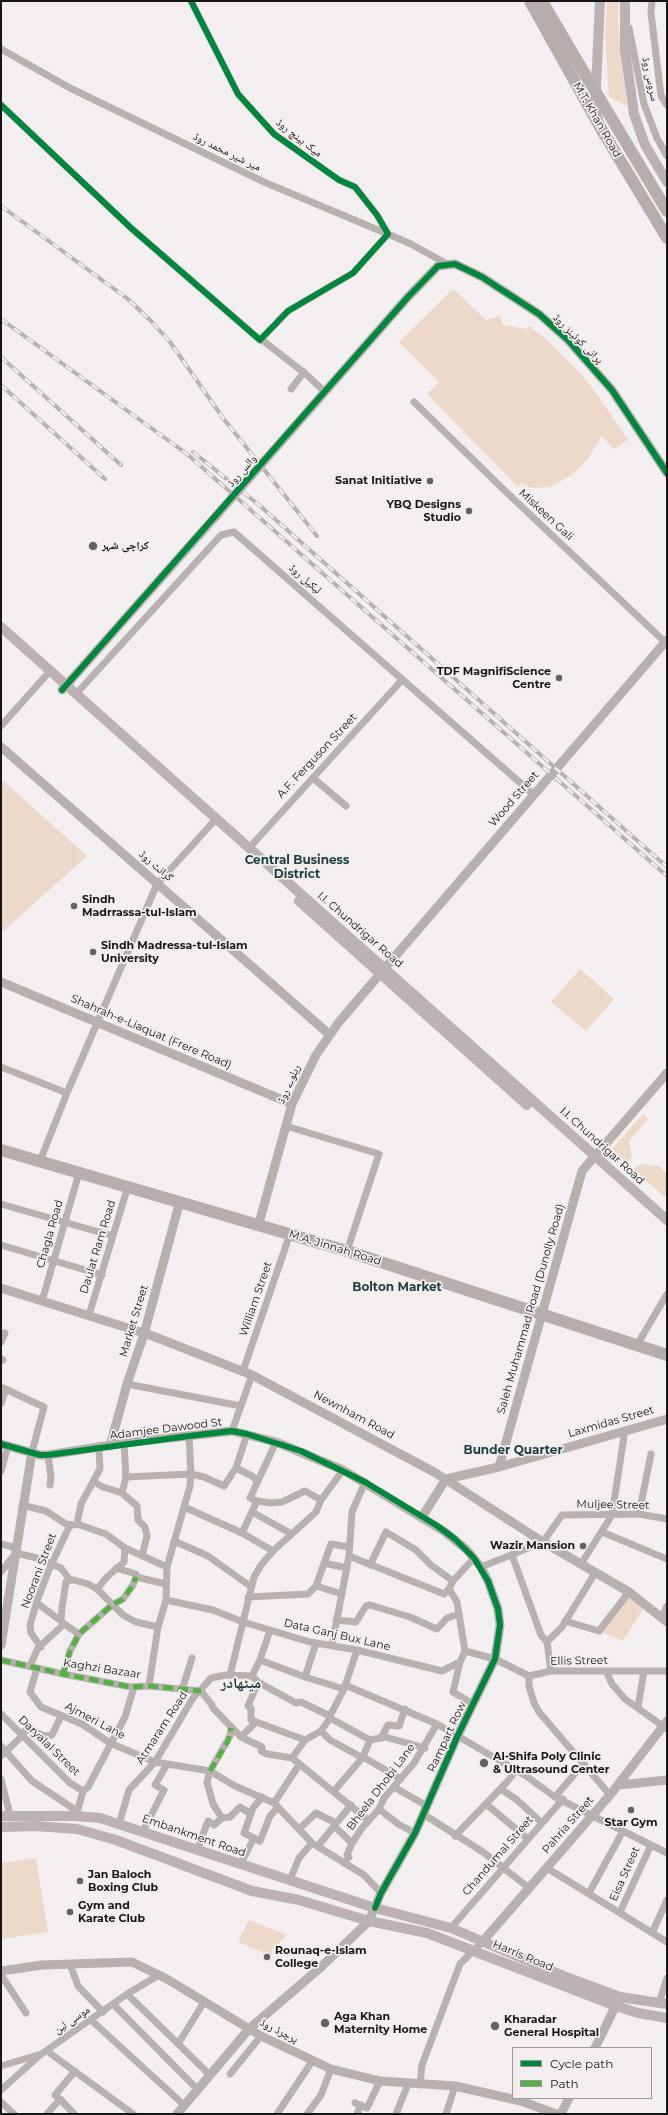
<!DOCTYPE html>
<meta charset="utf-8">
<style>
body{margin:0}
#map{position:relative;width:668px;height:2115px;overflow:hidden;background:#f3eef0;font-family:Montserrat,sans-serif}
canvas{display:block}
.frame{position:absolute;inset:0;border:2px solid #171516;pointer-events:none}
.legend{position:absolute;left:512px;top:2047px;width:140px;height:52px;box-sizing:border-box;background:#f4edef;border:1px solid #9c9798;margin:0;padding:5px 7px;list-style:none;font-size:12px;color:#171516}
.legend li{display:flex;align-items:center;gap:8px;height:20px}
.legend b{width:20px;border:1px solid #9c9798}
</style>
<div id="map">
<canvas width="668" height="2115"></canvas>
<div class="frame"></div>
<ul class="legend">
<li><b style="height:5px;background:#00873e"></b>Cycle path</li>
<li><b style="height:5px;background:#55b145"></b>Path</li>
</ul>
</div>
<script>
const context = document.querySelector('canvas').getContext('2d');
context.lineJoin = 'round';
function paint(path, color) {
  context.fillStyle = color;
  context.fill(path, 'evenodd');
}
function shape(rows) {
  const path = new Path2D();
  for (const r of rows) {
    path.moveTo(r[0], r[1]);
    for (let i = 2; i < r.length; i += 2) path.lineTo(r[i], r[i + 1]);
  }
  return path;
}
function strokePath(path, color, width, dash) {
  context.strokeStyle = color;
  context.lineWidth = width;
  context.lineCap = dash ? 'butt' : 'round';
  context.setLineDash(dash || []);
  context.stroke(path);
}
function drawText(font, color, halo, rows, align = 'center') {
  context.font = font + ' Montserrat,"Noto Naskh Arabic",sans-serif';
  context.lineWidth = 3.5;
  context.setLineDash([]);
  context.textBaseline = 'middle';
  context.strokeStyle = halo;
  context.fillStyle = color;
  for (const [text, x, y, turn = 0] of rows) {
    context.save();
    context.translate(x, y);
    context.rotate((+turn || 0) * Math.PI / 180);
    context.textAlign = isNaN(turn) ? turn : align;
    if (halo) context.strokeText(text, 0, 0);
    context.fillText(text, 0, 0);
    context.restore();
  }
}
paint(shape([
 [607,1,619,1,618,17,621,60,627,106,609,97,605,36],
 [453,289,486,320,500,316,503,325,527,329,529,326,546,339,580,373,596,393,628,440,613,449,602,436,587,460,572,475,550,487,531,488,521,483,518,487,427,394,439,382,399,342],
 [1,779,87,856,1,933],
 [580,969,614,999,586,1031,551,1002],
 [643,1114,648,1119,629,1141,632,1156,628,1164,612,1149],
 [642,1164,659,1166,667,1174,667,1195,665,1197,633,1169],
 [629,1592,646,1604,623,1641,599,1631],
 [36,1858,48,1932,1,1939,1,1863],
 [249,1920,287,1935,271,1951,272,1953,269,1955,238,1942]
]), '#edd9ca');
strokePath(shape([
 [652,1,651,13,661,96,667,105],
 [629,28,644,104,657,138,667,156],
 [1,49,70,88,264,182,409,243,449,265],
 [1,105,131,228,260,340,288,311,353,273,388,234,377,215,355,187,339,180,274,134,238,94,191,1],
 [261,339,308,376,325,392],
 [291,389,304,372],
 [414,402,503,489,665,642],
 [76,694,221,535,234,532,533,794],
 [1,726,50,671],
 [313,778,346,806],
 [249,848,402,680],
 [1,1067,67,1093],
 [286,1126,379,1154,347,1251],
 [40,1161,67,1093,157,884,216,819],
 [1,1204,113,1236],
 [1,1245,102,1275],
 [42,1301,79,1173],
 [89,1315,128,1186],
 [1,1342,5,1333],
 [637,1345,667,1294],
 [1,1359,3,1360],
 [243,1371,290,1234],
 [127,1384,241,1406],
 [1,1387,44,1407,32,1452],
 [1,1404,6,1389],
 [232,1431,252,1375],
 [48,1455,51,1477,50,1485],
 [236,1468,252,1476,258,1481],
 [1,1471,8,1446],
 [126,1477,191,1474,204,1477,224,1486,236,1468,247,1434],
 [94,1482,103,1487,122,1493,137,1506,138,1520,145,1527,147,1536,142,1556],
 [122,1493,126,1477,124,1443],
 [257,1501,271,1503,282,1502,305,1491,321,1500],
 [22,1505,46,1511,66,1524,74,1525,77,1524,106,1534,125,1548,167,1567],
 [184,1507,242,1533,273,1551],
 [252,1512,292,1534],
 [639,1514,651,1454],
 [77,1524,81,1504,100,1469,99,1448],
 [602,1532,667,1559],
 [242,1533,257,1501,250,1498,276,1442],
 [174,1541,208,1556,250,1586],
 [1,1544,17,1548],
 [512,1555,541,1635,547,1642,551,1671],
 [349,1556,444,1594,449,1589,453,1581,474,1558],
 [324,1563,347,1568],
 [581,1564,612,1515,625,1430],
 [370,1565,386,1532,416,1550,431,1565,453,1581],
 [481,1567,543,1542,562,1515,639,1514,667,1519],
 [116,1568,136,1574,136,1577,166,1584],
 [1,1572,16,1553,37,1558,61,1568,70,1580],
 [70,1580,74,1580,88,1584,97,1589,123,1615,136,1622,158,1627],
 [316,1586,342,1594],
 [97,1589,107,1577,124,1562,125,1548],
 [449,1589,457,1602,465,1651],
 [248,1597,308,1594,316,1586,331,1544,349,1547],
 [166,1600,213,1610,243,1622,310,1642,357,1650,442,1671,460,1662,465,1651,495,1659,529,1676,551,1671,667,1671],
 [37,1603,61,1621],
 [662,1617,667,1606],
 [336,1620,356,1622,366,1606,370,1605,410,1617,437,1629,447,1618,459,1614],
 [565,1621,599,1631,629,1592],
 [64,1624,79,1634],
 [270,1630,260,1660,252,1676,258,1682,248,1706,251,1708,251,1720,305,1740],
 [547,1642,562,1627,595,1573],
 [332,1645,349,1556,352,1512,365,1482],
 [41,1647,31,1633,30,1625,37,1601,48,1572,70,1525],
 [1,1660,63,1674,131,1687,149,1686,201,1691,212,1705,213,1708,241,1737,262,1747,261,1751,267,1754,292,1758,368,1820],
 [260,1660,305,1677,344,1689],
 [460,1662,453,1692,473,1704],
 [30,1666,38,1648,64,1624,61,1621,62,1608,66,1582,70,1580],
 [37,1668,30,1692,41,1707,82,1724,110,1743,155,1762,210,1771,235,1786,274,1803,312,1843,364,1875,381,1893],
 [606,1671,612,1684,625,1699,667,1729],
 [63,1674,70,1651,79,1634,112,1605,123,1599,133,1585,136,1577],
 [230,1675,254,1577,261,1565,273,1551,316,1512,321,1500,343,1470],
 [529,1676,529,1686,534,1703,539,1712,610,1795],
 [305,1677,316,1643],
 [258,1682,296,1703,301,1702,330,1716],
 [345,1685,437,1724,526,1776,555,1797,667,1853],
 [149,1686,158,1627,166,1600,167,1567,190,1486,191,1474,189,1436],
 [182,1690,192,1658],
 [638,1707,644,1671],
 [1,1714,70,1783,83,1791],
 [330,1718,370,1740,385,1737,425,1748],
 [321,1731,330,1740,361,1757],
 [21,1735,25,1731,30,1730,45,1736,52,1735,61,1716],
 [241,1737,255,1723],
 [381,1738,388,1725,399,1726,405,1709],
 [1,1746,32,1781,77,1811],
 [1,1756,22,1736],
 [363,1757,401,1779],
 [292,1758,305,1740,321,1731,330,1718,330,1716,344,1689,357,1650],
 [1,1779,10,1815],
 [394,1787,427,1806],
 [501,1789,517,1800,542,1823],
 [334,1791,363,1757,370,1740],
 [555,1797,584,1763],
 [274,1803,299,1765],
 [486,1804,528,1839],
 [379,1809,398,1824,415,1833],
 [423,1814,483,1852,529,1888],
 [76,1816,83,1791,88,1787,125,1717,134,1687],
 [222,1818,213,1804,207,1782,210,1771,230,1736,231,1728],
 [119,1824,129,1790,155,1762,193,1698,204,1686,211,1678,226,1675,252,1676],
 [334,1826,352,1843],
 [299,1829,316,1813,336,1823],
 [143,1831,164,1790,155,1785,166,1766],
 [455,1836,507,1782,516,1770],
 [254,1838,244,1833,253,1808,262,1797],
 [318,1846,351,1805],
 [197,1850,208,1821,214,1825,222,1818,230,1817,240,1807,251,1814],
 [344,1863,349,1857,347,1855,352,1843,362,1828,379,1809,384,1798,414,1763,437,1724],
 [240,1865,254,1838,260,1841,270,1816,278,1807],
 [547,1868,667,1942],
 [290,1880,299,1858,312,1843],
 [589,1893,623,1831],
 [620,1912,651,1845],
 [451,1928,563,1799],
 [652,1933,667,1900],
 [70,1964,78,1986,103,2012],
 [1,1975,26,2013],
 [127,1994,210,2075],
 [659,2003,667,1978],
 [113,2004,198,2090],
 [91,2020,184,2105],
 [178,2044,204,2002],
 [47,2051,133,2114],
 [1,2066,38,2055],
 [230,2074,261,2036],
 [420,2085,422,2065,460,1964,483,1941],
 [1,2090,40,2055,127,1994,159,1975],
 [60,2099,55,2095,75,2071],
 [1,2102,14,2114],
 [355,2103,367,2108,380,2081],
 [47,2114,60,2099,74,2114],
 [277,2114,313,2060],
 [307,2114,321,2095,331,2069],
 [357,2114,361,2105],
 [396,2114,408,2084],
 [446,2114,455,2086]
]), '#b9b1af', 7);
strokePath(shape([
 [266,459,408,297,438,266,455,264,482,277,539,314,568,340,612,390,667,473],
 [62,690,216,516],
 [1,747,330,1035],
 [1,982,292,1104],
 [259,1223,292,1104,316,1055,339,1022,385,968,667,640],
 [1,1288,150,1335,252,1375,434,1472,543,1542,629,1592,667,1622],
 [1,1444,40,1455,48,1455,124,1443,232,1431,276,1442,343,1470,445,1532,467,1550,481,1567,488,1581,498,1609,500,1625,495,1659,458,1735,415,1833,381,1893,369,1921,321,1967,249,2029,177,2114],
 [110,1446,127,1384,144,1334,180,1201],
 [499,1467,582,1171,667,1073],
 [422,1517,446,1479,499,1467,667,1419],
 [1,1645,32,1452],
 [619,1785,667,1780],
 [483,1941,610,1795,667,1721],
 [1,1971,42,1965,132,1962,167,1979,261,2036,331,2069,380,2081,455,2086,521,2101,556,2114],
 [595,2048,618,2001],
 [561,2114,569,2098]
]), '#b8afaf', 9);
strokePath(shape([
 [625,1,625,50,634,114,645,145,667,182],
 [598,119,595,109,600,1],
 [1,627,667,1220],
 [299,901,527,1105],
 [1,1816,76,1816,100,1818,375,1908,451,1928,566,1977,620,1997,667,2004],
 [1,1827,35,1826,77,1829,116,1840,252,1891,299,1900,369,1921,427,1933,616,2006,638,2013,667,2018]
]), '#bcb2b3', 10);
strokePath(shape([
 [530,1,603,132,667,238],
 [542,1,573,54],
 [1,1150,347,1251,667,1355]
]), '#b7adac', 12);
const rail = shape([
 [1,206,128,299,151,321,170,342,223,418,317,536],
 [1,319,187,454,667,876],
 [1,357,121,465],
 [1,385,105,479],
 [193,452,259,505,667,867]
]);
strokePath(rail, '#b8b2b1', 4);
strokePath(rail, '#f4edef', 2.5, [8]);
strokePath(shape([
 [216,516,266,459]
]), '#b8afaf', 9);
strokePath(shape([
 [573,54,667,211]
]), '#b7adac', 12);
strokePath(shape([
 [1,1660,63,1674,131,1687,149,1686,201,1691],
 [63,1674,70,1651,79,1634,112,1605,123,1599,133,1585,136,1577],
 [210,1771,228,1741,231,1728]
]), '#55b145', 5, [10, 5]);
strokePath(shape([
 [1,105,131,228,260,340,288,311,353,273,388,234,377,215,355,187,339,180,274,134,238,94,191,1],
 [62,690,408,297,438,266,455,264,482,277,539,314,568,340,612,390,667,473],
 [1,1444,40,1455,48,1455,189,1436,232,1431,247,1434,301,1451,365,1482,436,1525,455,1539,474,1558,488,1581,498,1609,500,1625,495,1659,458,1735,415,1833,381,1893,375,1908]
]), '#00873e', 6);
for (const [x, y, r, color] of [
 [430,481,4,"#646162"],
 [469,511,4,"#646162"],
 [93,546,5,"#646162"],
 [559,678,4,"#646162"],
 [74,906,4,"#646162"],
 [93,952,4,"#646162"],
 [583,1546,4,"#646162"],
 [484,1763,5,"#646162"],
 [631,1810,4,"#646162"],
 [80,1881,4,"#646162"],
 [70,1912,4,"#646162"],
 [267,1957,4,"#646162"],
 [325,2023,5,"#646162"],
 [495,2026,5,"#646162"]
]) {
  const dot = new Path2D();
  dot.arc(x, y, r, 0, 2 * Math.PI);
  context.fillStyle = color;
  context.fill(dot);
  strokePath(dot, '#f4edef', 1.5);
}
drawText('11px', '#171516', '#f4edef', [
 ["سروس روڈ",650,79,78],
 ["M.T. Khan Road",597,120,60],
 ["میک ہینچ روڈ",299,138,38],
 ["میر شیر محمد روڈ",227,152,26],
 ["پرانی کوئینز روڈ",578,339,45],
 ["والس روڈ",242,471,-49],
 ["Miskeen Gali",546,515,43],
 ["لیکیل روڈ",305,579,41],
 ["A.F. Ferguson Street",317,756,-47],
 ["Wood Street",514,799,-49],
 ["گرانٹ روڈ",156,866,41],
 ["I.I. Chundrigar Road",360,930,41],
 ["Shahrah-e-Liaquat (Frere Road)",151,1032,23],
 ["ریلوے روڈ",289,1084,-66],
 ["I.I. Chundrigar Road",602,1146,42],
 ["Chagla Road",50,1234,-74],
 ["Daulat Ram Road",98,1247,-73],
 ["M.A. Jinnah Road",335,1248,17],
 ["William Street",256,1299,-71],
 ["Saleh Muhammad Road (Dunolly Road)",531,1309,-74],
 ["Market Street",134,1321,-73],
 ["Newnham Road",354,1415,28],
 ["Laxmidas Street",611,1422,-16],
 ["Adamjee Dawood St",166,1429,-7],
 ["Muljee Street",613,1505,1],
 ["Noorani Street",39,1571,-69],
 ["Data Ganj Bux Lane",337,1635,13],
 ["Ellis Street",579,1661,-1],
 ["Kaghzi Bazaar",102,1669,9],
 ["Ajmeri Lane",95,1721,28],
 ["Atmaram Road",162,1728,-57],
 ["Rampart Row",447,1737,-65],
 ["Daryalal Street",49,1746,44],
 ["Bheela Dhobi Lane",381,1787,-53],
 ["Pahria Street",568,1825,-49],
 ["Embankment Road",194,1836,19],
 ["Chandumal Street",498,1856,-49],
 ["Eisa Street",625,1874,-66],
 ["Harris Road",523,1956,22],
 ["موسی لین",72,2020,-34],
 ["پرچرڈ روڈ",279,2031,27]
]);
drawText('bold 11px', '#171516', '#f4edef', [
 ["Sanat Initiative",422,481,"right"],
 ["YBQ Designs",461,505,"right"],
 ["Studio",461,518,"right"],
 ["کراچی شہر",102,546],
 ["TDF MagnifiScience",551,672,"right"],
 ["Centre",551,685,"right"],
 ["Sindh",82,900],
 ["Madrrassa-tul-Islam",82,913],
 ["Sindh Madressa-tul-Islam",101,946],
 ["University",101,959],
 ["Wazir Mansion",575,1546,"right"],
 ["Al-Shifa Poly Clinic",493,1757],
 ["& Ultrasound Center",493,1770],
 ["Star Gym",631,1823,"center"],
 ["Jan Baloch",88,1875],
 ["Boxing Club",88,1888],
 ["Gym and",78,1906],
 ["Karate Club",78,1919],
 ["Rounaq-e-Islam",275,1951],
 ["College",275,1964],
 ["Aga Khan",334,2017],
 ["Maternity Home",334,2030],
 ["Kharadar",504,2020],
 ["General Hospital",504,2033]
], 'left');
drawText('bold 12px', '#1c3e3f', '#f4edef', [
 ["Central Business",297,860],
 ["District",297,874],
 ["Bolton Market",397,1287],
 ["Bunder Quarter",513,1450]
]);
drawText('bold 15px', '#1c3e3f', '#f4edef', [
 ["میٹھادر",241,1684]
]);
</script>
